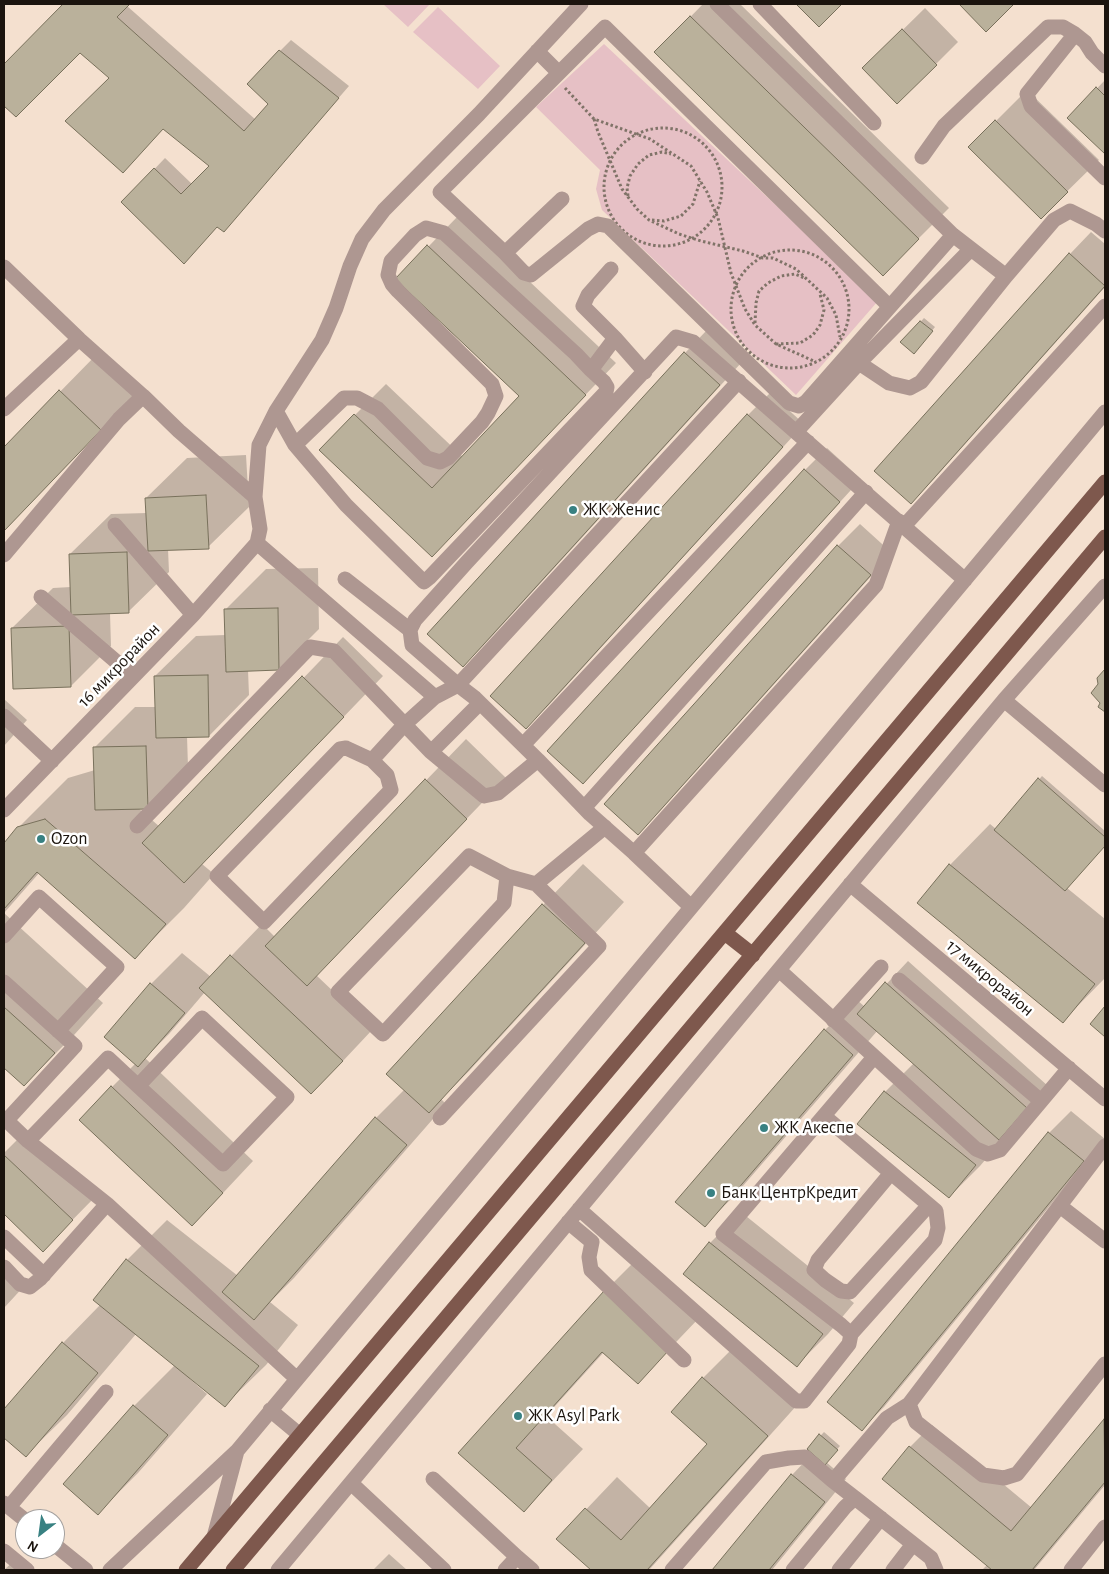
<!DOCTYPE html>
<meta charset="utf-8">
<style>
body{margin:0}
#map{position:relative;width:1109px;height:1574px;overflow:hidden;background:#f4e0cf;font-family:"Alegreya Sans",sans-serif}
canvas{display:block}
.frame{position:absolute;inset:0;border:5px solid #1b140e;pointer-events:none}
.north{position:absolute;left:15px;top:1509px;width:50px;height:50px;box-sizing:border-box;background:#fff;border:1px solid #a4a19f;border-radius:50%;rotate:210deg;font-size:14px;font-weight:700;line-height:20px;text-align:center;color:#1b140e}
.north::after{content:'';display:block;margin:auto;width:18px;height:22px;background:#388182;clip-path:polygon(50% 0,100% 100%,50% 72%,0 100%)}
</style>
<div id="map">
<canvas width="1109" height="1574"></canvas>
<div class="frame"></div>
<div class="north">N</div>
</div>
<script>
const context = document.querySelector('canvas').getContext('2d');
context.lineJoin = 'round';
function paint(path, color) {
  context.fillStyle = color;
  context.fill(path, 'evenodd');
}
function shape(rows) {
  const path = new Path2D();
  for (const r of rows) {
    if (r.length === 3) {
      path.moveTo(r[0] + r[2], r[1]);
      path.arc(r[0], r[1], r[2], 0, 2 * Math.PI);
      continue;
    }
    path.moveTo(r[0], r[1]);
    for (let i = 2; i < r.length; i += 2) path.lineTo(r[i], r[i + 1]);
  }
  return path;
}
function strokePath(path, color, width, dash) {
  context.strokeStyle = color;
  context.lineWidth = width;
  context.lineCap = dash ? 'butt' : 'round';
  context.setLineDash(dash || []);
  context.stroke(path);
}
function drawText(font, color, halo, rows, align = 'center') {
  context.font = font + ' "Alegreya Sans",sans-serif';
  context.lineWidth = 5;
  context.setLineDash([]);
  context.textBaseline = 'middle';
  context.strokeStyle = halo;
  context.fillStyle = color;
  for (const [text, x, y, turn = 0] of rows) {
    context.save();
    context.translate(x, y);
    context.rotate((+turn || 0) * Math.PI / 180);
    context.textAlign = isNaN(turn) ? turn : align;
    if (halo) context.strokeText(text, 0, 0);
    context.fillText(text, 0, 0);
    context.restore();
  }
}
paint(shape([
 [383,4,430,4,408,27],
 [438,7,500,66,478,89,413,32],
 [604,44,878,301,796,395,602,210,596,189,600,170,536,107]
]), '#e6c0c5');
paint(shape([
 [65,4,128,4,127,6,256,120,269,104,280,51,291,40,349,86,224,230,217,226,123,202,165,158,192,184,211,166,80,51,16,115,4,104,4,65],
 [703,4,740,4,949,208,883,274,656,52],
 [961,4,1013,4,986,31],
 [925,8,958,42,897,103,864,68],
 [1105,80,1105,152,1069,118],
 [1027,90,1099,160,1041,217,970,147],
 [459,215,616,363,432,555,355,415,386,384,463,457,521,396,397,279],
 [1091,232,1105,244,1105,287,933,480,911,502,1070,254],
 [924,318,935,327,917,349,902,342],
 [706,331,741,363,485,644,463,666,685,353],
 [100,351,140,389,4,531,4,449],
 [770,393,804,424,548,706,526,727,748,415],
 [827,448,861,479,605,760,583,782,805,470],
 [246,455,249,507,208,547,168,549,169,572,128,612,110,613,111,646,71,686,12,628,53,588,71,587,70,554,111,514,147,513,146,498,187,458],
 [860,524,892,553,660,811,638,833,838,546],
 [318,568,319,629,279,669,248,670,249,695,209,736,187,736,188,767,148,807,138,808,160,827,343,637,383,676,202,864,214,874,184,908,135,957,40,872,4,913,4,845,18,828,68,778,95,770,94,748,135,707,156,707,155,676,196,636,226,635,225,610,266,569],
 [4,699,27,720,4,746],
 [466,739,506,778,316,975,373,1029,342,1062,205,992,169,1034,145,1058,253,1161,223,1193,112,1087,136,1063,106,1037,151,984,182,953,211,977,262,924,275,937],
 [1042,776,1105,831,1105,844,1067,888,1105,919,1105,978,1063,1021,919,902,950,865,990,824,996,829],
 [583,864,624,902,469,1071,441,1099,446,1104,294,1278,270,1302,298,1325,266,1365,225,1405,191,1377,190,1379,207,1394,138,1473,98,1513,65,1484,134,1406,175,1365,136,1334,67,1415,26,1455,4,1436,4,1411,63,1343,100,1305,127,1260,167,1220,238,1276,376,1118,405,1089,388,1074,543,905],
 [4,913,103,1003,74,1035,24,1085,4,1066],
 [908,961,1048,1086,980,1166,949,1197,859,1124,885,1092,914,1063,878,1030,736,1194,705,1225,825,1030,856,999,865,1007],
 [1071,1111,1105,1139,884,1407,862,1429,1049,1133],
 [25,1132,94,1198,43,1250,4,1213,4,1153],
 [741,1212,854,1303,828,1334,797,1365,710,1243],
 [635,1261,699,1318,638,1382,604,1352,546,1416,583,1449,524,1511,460,1453,604,1292],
 [4,1263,26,1284,4,1308],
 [734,1347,798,1404,649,1570,593,1570,558,1539,617,1477,651,1509,709,1444,703,1378],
 [1105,1420,1105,1485,1034,1570,982,1570,987,1565,884,1479,910,1447,932,1425,1032,1508],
 [824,1432,840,1446,826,1462,846,1479,772,1570,713,1570,792,1475,813,1453,808,1449],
 [389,1554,407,1570,373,1570],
 [16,1559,29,1570,4,1570]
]), '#0003');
const building = shape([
 [63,4,130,4,117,17,244,131,268,104,247,84,279,50,339,98,224,232,217,227,184,264,121,202,154,168,181,194,209,166,163,129,123,173,65,121,109,78,80,53,16,117,4,106,4,64,63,4],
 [796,4,842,4,819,27,796,4],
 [959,4,1014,4,986,32,959,4],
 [690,16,919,239,883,276,654,52,690,16],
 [902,29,937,65,897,104,862,68,902,29],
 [1096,87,1105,96,1105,154,1067,118,1096,87],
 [995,120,1068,192,1041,219,968,147,995,120],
 [427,245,586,395,432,557,319,450,354,414,432,488,519,396,395,279,427,245],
 [1069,253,1105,286,911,504,874,471,1069,253],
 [920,321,933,331,914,354,900,342,920,321],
 [684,352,720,385,463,667,427,634,684,352],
 [59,390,101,430,4,531,4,447,59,390],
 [747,414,783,447,526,729,490,696,747,414],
 [804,469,840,502,583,784,547,751,804,469],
 [206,495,209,549,148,551,145,498,206,495],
 [837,545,871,575,638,835,604,804,837,545],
 [127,552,129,613,71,615,69,554,127,552],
 [278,608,279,670,226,672,224,609,278,608],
 [69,626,71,687,13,689,11,628,69,626],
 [1105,669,1105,712,1098,707,1100,703,1091,693,1098,684,1097,678,1105,669],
 [208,675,209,737,156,738,154,676,208,675],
 [302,676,344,717,184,883,142,843,302,676],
 [146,746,148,809,95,810,93,747,146,746],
 [1038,778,1105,837,1105,846,1065,891,994,830,1038,778],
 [425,779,467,819,307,986,265,946,425,779],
 [45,819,166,924,135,959,37,872,4,909,4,843,17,827,45,819],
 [949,864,1095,984,1063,1023,917,903,949,864],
 [542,904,585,943,429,1113,386,1074,542,904],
 [230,955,343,1061,311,1094,199,988,230,955],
 [885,982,1027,1108,999,1140,857,1014,885,982],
 [150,983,185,1013,138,1067,104,1037,150,983],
 [1105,1006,1105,1037,1090,1024,1105,1006],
 [4,1007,55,1053,24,1086,4,1068,4,1007],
 [824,1029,853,1055,705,1227,675,1202,824,1029],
 [111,1086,223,1193,192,1226,79,1120,111,1086],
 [884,1091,976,1165,949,1198,857,1124,884,1091],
 [375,1117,407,1145,254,1320,222,1292,375,1117],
 [1048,1132,1084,1161,862,1431,827,1402,1048,1132],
 [4,1155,73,1220,43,1252,4,1214,4,1155],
 [709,1242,823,1334,797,1367,683,1274,709,1242],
 [126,1259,259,1366,225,1407,93,1300,126,1259],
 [604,1291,669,1350,638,1384,602,1352,516,1448,552,1480,524,1512,458,1453,604,1291],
 [62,1342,98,1373,26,1457,4,1438,4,1409,62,1342],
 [702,1377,768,1436,647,1570,591,1570,556,1539,585,1508,621,1540,707,1444,671,1412,702,1377],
 [133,1405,168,1435,98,1515,63,1484,133,1405],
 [1104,1419,1105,1482,1032,1570,992,1570,882,1479,909,1446,1011,1531,1104,1419],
 [819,1434,838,1450,825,1465,807,1449,819,1434],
 [791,1474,825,1502,769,1570,712,1570,791,1474]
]);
paint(building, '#bab19b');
strokePath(building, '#78705b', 1);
strokePath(shape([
 [565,88,594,119,650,139,691,166,707,192,718,218,731,273,745,309,755,325,776,344,816,362],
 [594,119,598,132,622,189,637,209,649,220,679,234,701,241,743,251,763,258,773,258,796,269,827,298,836,315,840,337],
 [663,187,59],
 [628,196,627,188,630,176,638,164,649,155,662,152,671,154],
 [652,220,664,221,681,216,693,204,700,181],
 [790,309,59],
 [755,323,756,303,759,291,768,283,781,276,795,274,804,278],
 [776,344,800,343,813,335,820,325,824,310,820,294]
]), '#807368', 3, [2.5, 2.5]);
strokePath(shape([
 [717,4,953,235,1006,276,1054,220,1070,211,1096,224,1105,231],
 [760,4,874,123],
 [537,51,559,73],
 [1105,66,1092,53,1085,42,1075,34,1027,94,1031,106,1105,178],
 [922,157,944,126,1048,27,1063,27,1075,34],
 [505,253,562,199],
 [4,267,79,339,4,409],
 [611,269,588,295,583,306,615,338,645,372],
 [889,306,605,27,440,192,505,253,524,273,531,275,588,229,598,224,608,226,789,403,799,406,806,402,953,235],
 [79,339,143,396],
 [859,363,889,383,910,388,921,382,1006,276],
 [276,411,295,445,344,398,357,398,378,409,427,458,440,462,448,458,482,422,488,413,496,396,492,384,398,291,392,284,388,275,391,261,415,235,426,228,444,233,576,354,591,370,615,338],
 [796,432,859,363,971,249],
 [295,445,346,505,424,582,429,578,606,392,607,387,604,382,591,370],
 [115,525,193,615],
 [904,526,1105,306],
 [257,543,260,529,255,497,259,445,276,411,322,340,336,308,350,266,362,239,384,210,479,114,581,4],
 [257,543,435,697],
 [4,555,119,419,143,396,179,431,255,497],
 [345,579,410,630],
 [41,597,133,676],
 [1004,700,1105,785],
 [480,703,431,752,484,796,498,793,538,760],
 [4,716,52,761],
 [523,745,808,442],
 [346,748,372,760,387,775,391,790,264,922,217,876,340,749,346,748],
 [372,760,404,725,435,697,458,685,739,381],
 [584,808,866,492],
 [4,810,193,615,257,543],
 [137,826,310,647,334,651,431,752],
 [634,853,876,585,899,521],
 [507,876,469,856,338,992,383,1034,504,903,507,876,536,884,605,827],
 [850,884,1105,1099],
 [691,907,634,853,590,814,538,760,475,698,458,685,412,645,410,630,415,620,467,562,676,337,693,342,965,580],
 [4,936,39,897,117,967,58,1031],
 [779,970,976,1149,988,1154,1000,1150,1069,1068],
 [899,980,1041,1101],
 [4,982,75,1046,7,1120],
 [833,1020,881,967],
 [824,1116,936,1211,938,1228,935,1240,851,1334],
 [4,1118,28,1141,107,1204,297,1379],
 [440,1118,599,946,536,884],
 [28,1141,108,1058,138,1086,223,1164,287,1097,202,1018,138,1086],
 [891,1173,818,1260,814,1270,825,1280,841,1291,850,1292,929,1205],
 [1060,1206,1105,1241],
 [579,1209,796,1401,804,1401,849,1344,851,1334,841,1325,723,1234,874,1057],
 [568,1222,592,1242,589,1257,591,1270,684,1360],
 [4,1237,44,1275],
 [4,1267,20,1284,30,1287,40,1279,107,1204],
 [909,1404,916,1422,983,1475,1004,1478,1017,1474,1105,1364],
 [270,1410,300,1435],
 [433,1479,517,1557,505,1570],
 [351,1483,444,1570],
 [855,1498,931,1558,936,1570],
 [4,1503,25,1520],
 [9,1507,106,1392],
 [214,1537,237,1451],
 [55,1545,86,1570],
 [4,1551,27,1570],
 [517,1557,532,1570],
 [110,1570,237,1451,1105,412],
 [278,1570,1004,700,1105,586],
 [672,1570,766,1462,789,1458,805,1457,833,1481],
 [793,1570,845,1507,855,1498,833,1481,887,1418,909,1404,1105,1146],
 [839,1570,881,1518],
 [893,1570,913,1544],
 [1071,1570,1105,1527]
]), '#ae9791', 15);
strokePath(shape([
 [725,933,753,955],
 [186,1570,1105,482],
 [233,1570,1105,537]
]), '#7e584d', 15);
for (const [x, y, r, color] of [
 [573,510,5,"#388182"],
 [41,839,5,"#388182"],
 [764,1128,5,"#388182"],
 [711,1193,5,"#388182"],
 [518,1416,5,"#388182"]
]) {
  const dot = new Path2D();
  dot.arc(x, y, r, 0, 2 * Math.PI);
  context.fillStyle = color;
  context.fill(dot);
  strokePath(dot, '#fff', 2);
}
drawText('18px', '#1b140e', '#fff', [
 ["ЖК Женис",583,510],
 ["Ozon",51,839],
 ["ЖК Акеспе",774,1128],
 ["Банк ЦентрКредит",721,1193],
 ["ЖК Asyl Park",528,1416]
], 'left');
drawText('18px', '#1b140e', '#fff', [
 ["16 микрорайон",119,665,-46],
 ["17 микрорайон",990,978,40]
]);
</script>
